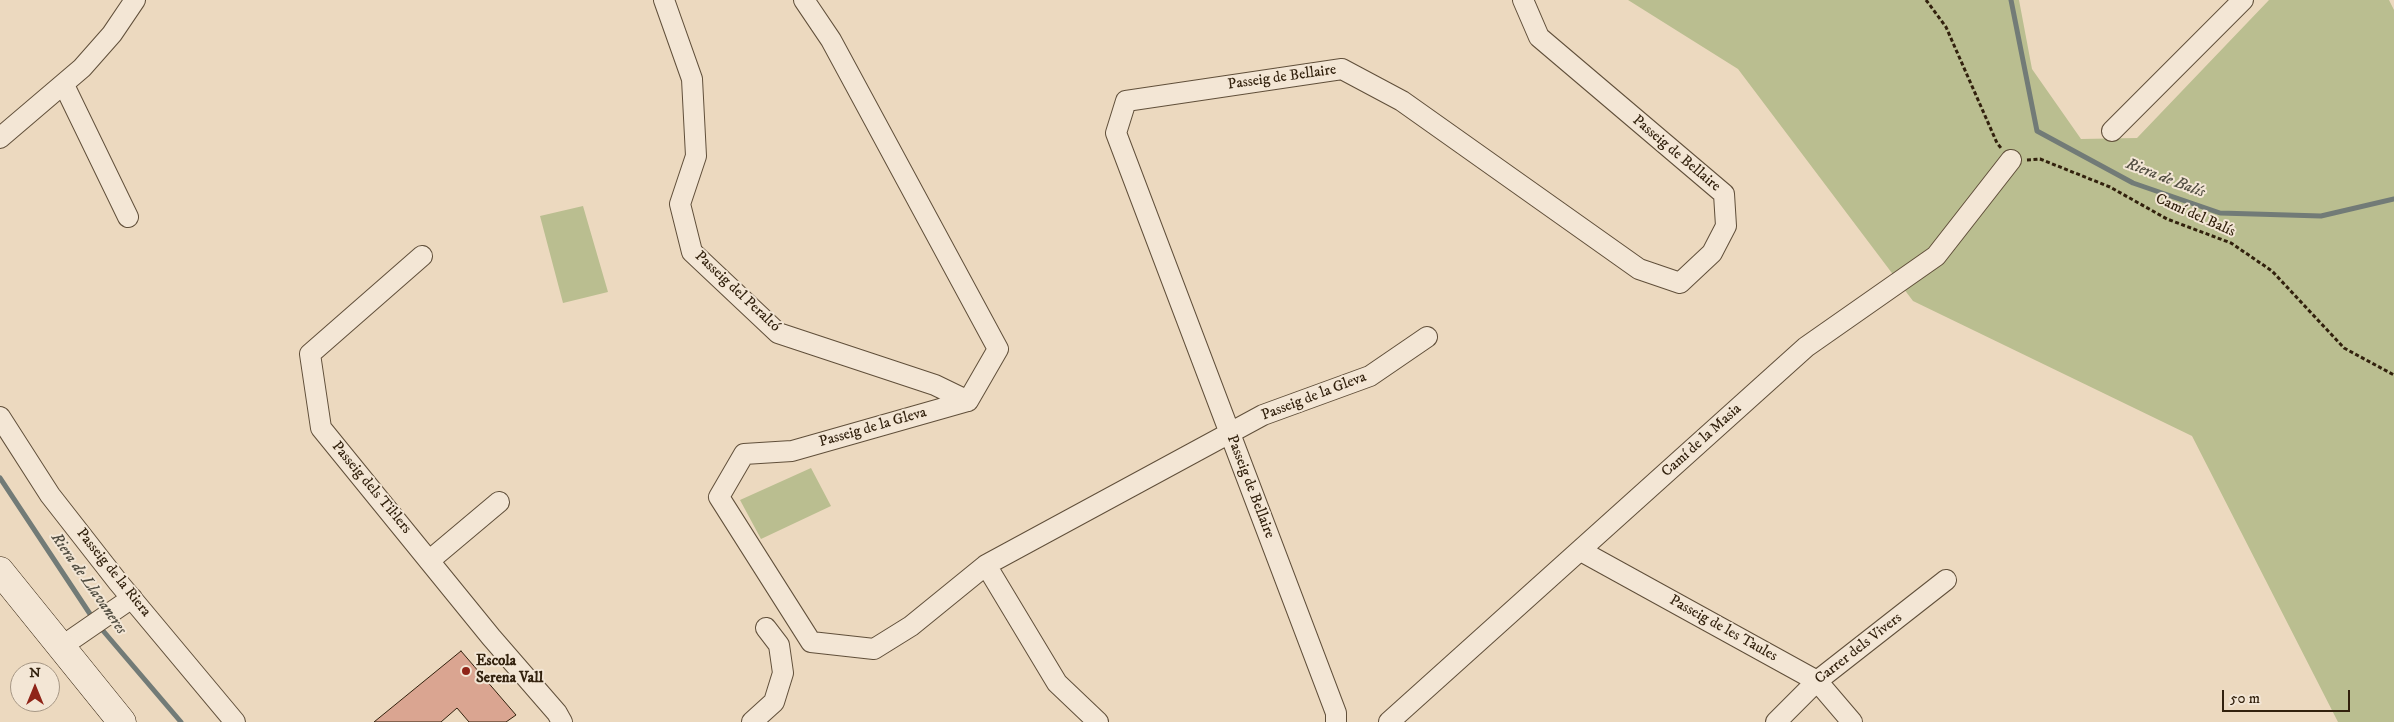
<!DOCTYPE html>
<meta charset="utf-8">
<style>
body{margin:0}
#map{position:relative;width:2394px;height:722px;overflow:hidden;background:#ecd9bf;font-family:"IM FELL DW Pica",serif}
canvas{display:block}
.north{position:absolute;left:10px;top:662px;width:50px;height:50px;box-sizing:border-box;background:#f3e6d5;border:1px solid #a69785;border-radius:50%;rotate:0deg;font-size:14px;font-weight:700;line-height:20px;text-align:center;color:#32210d}
.north::after{content:'';display:block;margin:auto;width:18px;height:22px;background:#8f2418;clip-path:polygon(50% 0,100% 100%,50% 72%,0 100%)}
.scale{position:absolute;left:2222px;top:690px;width:128px;height:22px;box-sizing:border-box;border:2px solid #32210d;border-top:0;padding-left:6px;font-size:15px;line-height:18px;white-space:nowrap;color:#32210d;-webkit-text-stroke:4px #f3e6d5;paint-order:stroke}
</style>
<div id="map">
<canvas width="2394" height="722"></canvas>
<div class="north">N</div>
<div class="scale">50 m</div>
</div>
<script>
const context = document.querySelector('canvas').getContext('2d');
context.lineJoin = 'round';
function paint(path, color) {
  context.fillStyle = color;
  context.fill(path, 'evenodd');
}
function shape(rows) {
  const path = new Path2D();
  for (const r of rows) {
    path.moveTo(r[0], r[1]);
    for (let i = 2; i < r.length; i += 2) path.lineTo(r[i], r[i + 1]);
  }
  return path;
}
function strokePath(path, color, width, dash) {
  context.strokeStyle = color;
  context.lineWidth = width;
  context.lineCap = dash ? 'butt' : 'round';
  context.setLineDash(dash || []);
  context.stroke(path);
}
function drawText(font, color, halo, rows, align = 'center') {
  context.font = font + ' "IM FELL DW Pica",serif';
  context.lineWidth = 4;
  context.setLineDash([]);
  context.textBaseline = 'middle';
  context.strokeStyle = halo;
  context.fillStyle = color;
  for (const [text, x, y, turn = 0] of rows) {
    context.save();
    context.translate(x, y);
    context.rotate((+turn || 0) * Math.PI / 180);
    context.textAlign = isNaN(turn) ? turn : align;
    if (halo) context.strokeText(text, 0, 0);
    context.fillText(text, 0, 0);
    context.restore();
  }
}
paint(shape([
 [1628,0,2019,0,2032,69,2081,139,2137,138,2269,0,2389,0,2394,10,2394,722,2338,722,2192,436,1913,301,1738,69],
 [583,206,608,292,563,303,540,216],
 [811,468,831,506,761,539,740,500]
]), '#babe90');
strokePath(shape([
 [2011,0,2037,131,2133,183,2220,213,2321,216,2394,199],
 [0,478,94,620],
 [99,626,181,722]
]), '#727b77', 5);
const building = shape([
 [461,651,516,715,506,722,469,722,457,708,441,722,374,722,461,651]
]);
paint(building, '#daa591');
strokePath(building, '#32210d', 1);
const street = shape([
 [664,0,692,79,696,156,680,204,692,252,778,333,935,385,968,401],
 [804,0,831,40,998,349,968,401,792,451,744,454,719,497,811,642,874,649,911,626,986,565,1263,415,1370,376,1427,337],
 [64,85,128,217],
 [2112,131,2243,0],
 [0,138,82,68,112,34,135,0],
 [422,256,310,354,321,428,491,637,557,713,562,722],
 [0,417,50,495,118,582,235,722],
 [1581,551,1817,681,1852,722],
 [430,560,499,502],
 [986,565,1057,683,1098,722],
 [62,650,71,640,132,598],
 [752,722,774,702,783,673,779,645,766,628],
 [1336,722,1336,713,1116,133,1126,101,1342,69,1402,101,1639,269,1680,283,1712,253,1726,226,1724,194,1539,37,1523,0],
 [1389,722,1806,347,1936,256,2011,160],
 [1776,722,1817,681,1946,580]
]);
const secondary = shape([
 [0,571,122,722]
]);
strokePath(street, '#604f3a', 22);
strokePath(secondary, '#32210d', 29);
strokePath(shape([
 [1926,0,1946,27,1997,143,2001,148],
 [2027,160,2040,159,2110,187,2167,219,2231,243,2272,271,2344,348,2394,375]
]), '#32210d', 3, [4, 2.5]);
strokePath(street, '#f3e6d5', 20);
strokePath(secondary, '#f3e6d5', 28);
for (const [x, y, r, color] of [
 [466,671,5,"#8f2418"]
]) {
  const dot = new Path2D();
  dot.arc(x, y, r, 0, 2 * Math.PI);
  context.fillStyle = color;
  context.fill(dot);
  strokePath(dot, '#f3e6d5', 2);
}
drawText('15px', '#32210d', '#f3e6d5', [
 ["Passeig de Bellaire",1282,78,-8],
 ["Passeig de Bellaire",1676,154,40],
 ["Camí del Balís",2195,216,24],
 ["Passeig del Peraltó",737,292,43],
 ["Passeig de la Gleva",1314,397,-21],
 ["Passeig de la Gleva",873,428,-16],
 ["Camí de la Masia",1702,441,-42],
 ["Passeig de Bellaire",1250,487,69],
 ["Passeig dels Til·lers",371,488,50],
 ["Passeig de la Riera",113,573,51],
 ["Passeig de les Taules",1723,629,29],
 ["Carrer dels Vivers",1859,649,-38]
]);
drawText('bold 15px', '#32210d', '#f3e6d5', [
 ["Escola",476,662],
 ["Serena Vall",476,679]
], 'left');
drawText('italic 16px', '#524e42', '#f3e6d5', [
 ["Riera de Balís",2165,179,21],
 ["Riera de Llavaneres",88,584,55]
]);
</script>
